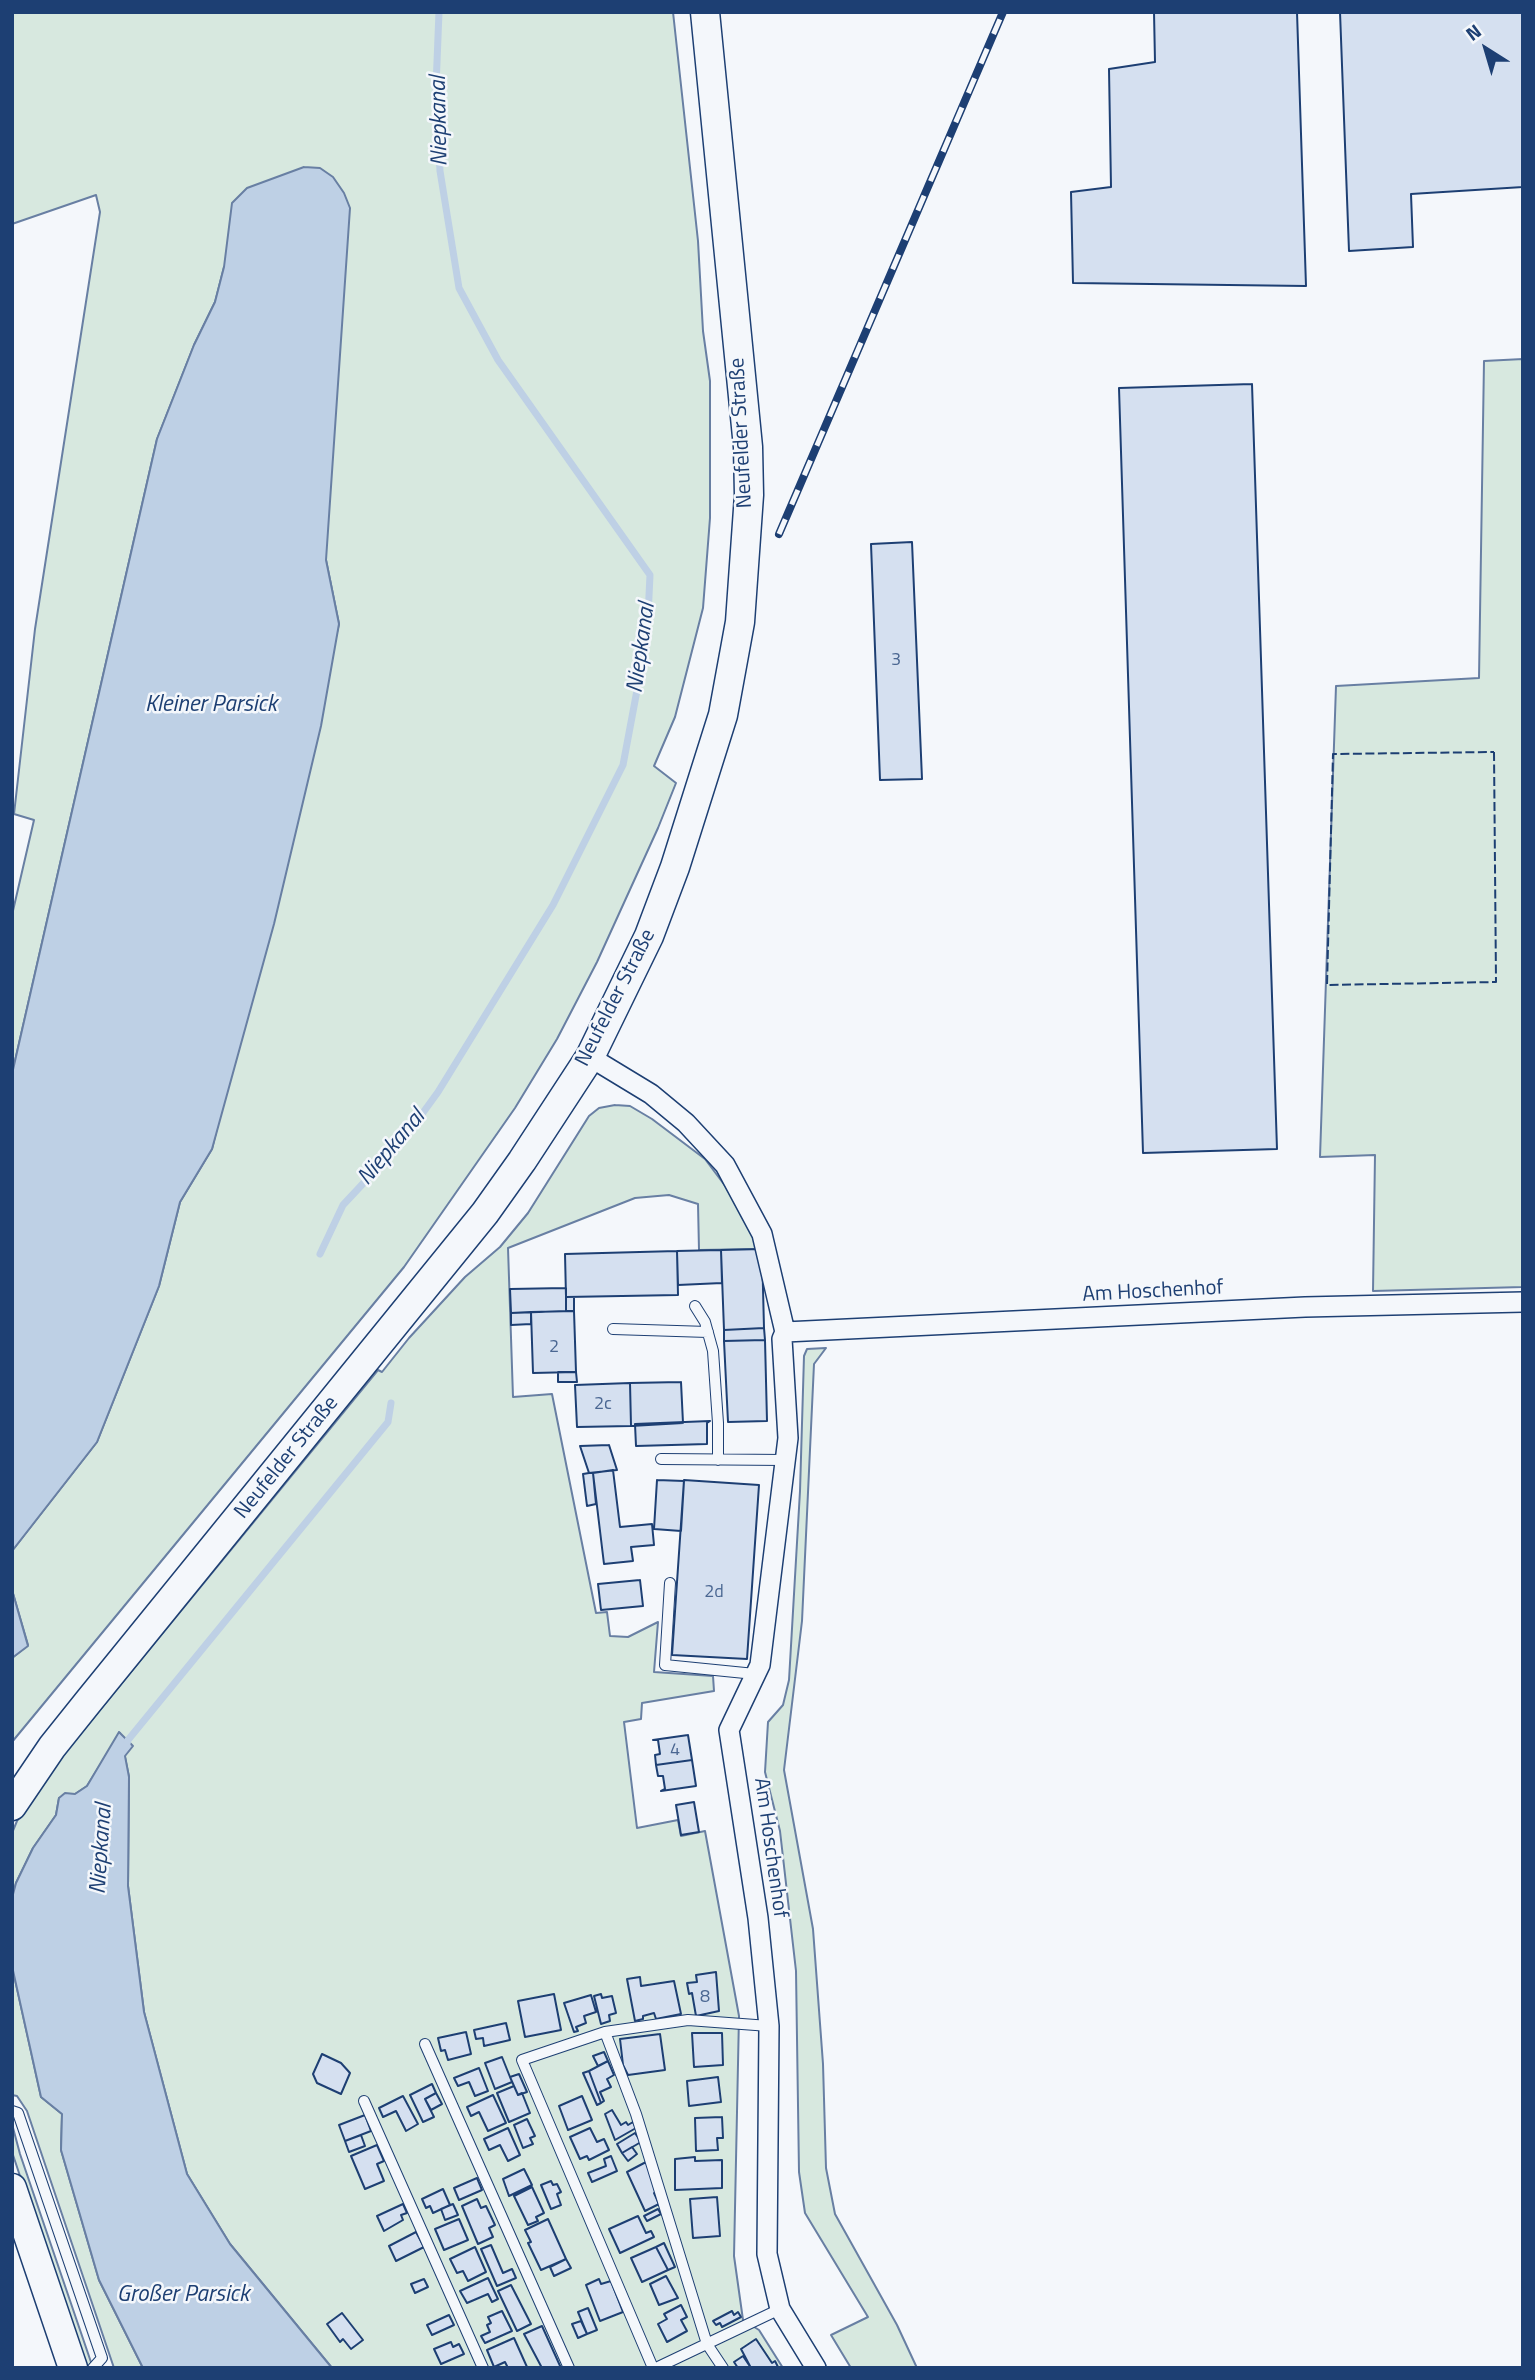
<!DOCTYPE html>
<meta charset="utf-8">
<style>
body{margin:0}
#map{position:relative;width:1535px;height:2380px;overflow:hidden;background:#f4f7fb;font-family:"Titillium Web",sans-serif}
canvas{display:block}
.frame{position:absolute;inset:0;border:14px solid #1d3f73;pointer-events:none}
.north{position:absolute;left:1451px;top:14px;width:70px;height:70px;-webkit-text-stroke:5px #f4f7fb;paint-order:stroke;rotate:323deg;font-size:19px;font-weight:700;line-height:28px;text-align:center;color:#1d3f73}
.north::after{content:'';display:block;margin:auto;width:24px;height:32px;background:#1d3f73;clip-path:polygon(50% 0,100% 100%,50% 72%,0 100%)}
</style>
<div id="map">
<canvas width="1535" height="2380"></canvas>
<div class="frame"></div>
<div class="north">N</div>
</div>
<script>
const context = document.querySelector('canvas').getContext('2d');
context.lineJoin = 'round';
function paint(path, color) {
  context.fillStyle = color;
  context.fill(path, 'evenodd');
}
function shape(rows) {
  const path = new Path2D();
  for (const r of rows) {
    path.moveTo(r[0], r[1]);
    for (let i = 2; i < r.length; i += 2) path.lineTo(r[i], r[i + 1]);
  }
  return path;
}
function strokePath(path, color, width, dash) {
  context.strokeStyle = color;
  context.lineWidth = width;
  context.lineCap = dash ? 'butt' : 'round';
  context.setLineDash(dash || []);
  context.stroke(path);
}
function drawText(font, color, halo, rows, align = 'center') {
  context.font = font + ' "Titillium Web",sans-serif';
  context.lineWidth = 5;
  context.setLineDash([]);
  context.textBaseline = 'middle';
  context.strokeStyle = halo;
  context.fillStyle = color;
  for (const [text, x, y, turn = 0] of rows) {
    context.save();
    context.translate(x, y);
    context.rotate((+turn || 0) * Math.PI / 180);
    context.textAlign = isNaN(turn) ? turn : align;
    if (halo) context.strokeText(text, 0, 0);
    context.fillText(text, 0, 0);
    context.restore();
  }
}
const green = shape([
 [12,12,673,12,698,241,703,331,710,381,710,518,703,608,675,717,654,766,676,783,658,828,597,962,557,1039,515,1108,404,1267,12,1742,12,1658,28,1645,12,1590,12,1551,97,1442,159,1286,180,1202,212,1149,339,624,326,560,224,267,215,302,194,345,157,439,12,1074,12,915,34,820,14,814,35,629,100,212,96,195,12,224,12,12],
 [1523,359,1523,1287,1373,1291,1375,1155,1320,1157,1336,686,1479,678,1484,361,1523,359],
 [615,1105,630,1106,652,1119,705,1159,732,1195,762,1249,699,1250,698,1204,669,1195,635,1198,508,1248,513,1397,552,1394,596,1613,607,1612,610,1636,628,1637,658,1622,654,1672,713,1676,714,1691,642,1703,641,1719,624,1722,637,1828,678,1820,681,1836,705,1831,739,2016,734,2256,743,2320,759,2330,783,2368,332,2368,230,2244,187,2174,144,2012,128,1886,129,1777,120,1733,87,1786,75,1794,59,1798,56,1815,33,1848,16,1883,12,1898,12,1833,17,1821,67,1750,378,1370,382,1372,409,1338,465,1277,500,1247,528,1213,589,1116,599,1108,615,1105],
 [826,1348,814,1364,802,1621,784,1770,813,1929,823,2064,826,2168,835,2214,897,2325,917,2368,851,2368,831,2335,868,2317,805,2213,799,2172,796,1971,780,1831,765,1772,768,1722,783,1705,789,1680,800,1491,804,1356,807,1349,826,1348],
 [12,1966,41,2097,62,2114,61,2150,99,2280,143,2368,114,2368,27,2111,17,2096,12,2095,12,1966],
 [12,2124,20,2154,93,2368,84,2368,12,2152,12,2124]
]);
paint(green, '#d7e8df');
strokePath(green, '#687fa3', 2);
const water = shape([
 [304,167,320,168,333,177,344,193,350,208,326,560,339,624,321,726,274,924,212,1149,180,1202,159,1286,97,1442,12,1551,12,1074,157,439,194,345,215,302,224,267,232,203,247,188,304,167],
 [12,1590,28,1646,12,1658,12,1590],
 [119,1732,133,1746,125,1756,129,1777,128,1886,144,2012,187,2174,230,2244,332,2368,143,2368,99,2280,61,2150,62,2114,41,2097,12,1966,12,1898,16,1883,33,1848,56,1815,59,1798,65,1793,75,1794,87,1786,119,1732]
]);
paint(water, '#bed0e5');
strokePath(water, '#687fa3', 2);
strokePath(shape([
 [320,1254,343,1205,401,1143,438,1092,553,905,623,765,647,637,650,575,498,360,459,288,440,171,436,87,439,12],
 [126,1747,128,1740,388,1422,391,1403]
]), '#bed0e5', 7);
const building = shape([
 [1154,12,1297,12,1306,286,1073,283,1071,192,1111,187,1109,69,1155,62,1154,12],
 [1340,12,1523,12,1523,187,1411,194,1413,247,1349,251,1340,12],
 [1252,384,1277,1149,1143,1153,1119,388,1252,384],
 [912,542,922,779,880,780,871,544,912,542],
 [762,1249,764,1328,724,1330,721,1250,762,1249],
 [721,1250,722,1283,678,1285,677,1251,721,1250],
 [677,1251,678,1295,566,1297,565,1254,677,1251],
 [566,1288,566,1311,511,1313,510,1289,566,1288],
 [566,1297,574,1297,574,1311,566,1311,566,1297],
 [574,1311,576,1372,533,1373,531,1312,574,1311],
 [531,1312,531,1324,511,1325,511,1313,531,1312],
 [764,1328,765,1340,724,1341,724,1330,764,1328],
 [765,1340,767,1421,728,1422,724,1341,765,1340],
 [558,1372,576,1372,577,1382,558,1382,558,1372],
 [681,1382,683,1423,631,1426,630,1383,681,1382],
 [630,1383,631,1426,577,1427,575,1385,630,1383],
 [710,1421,707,1423,707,1444,636,1446,635,1424,710,1421],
 [609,1445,617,1470,589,1473,580,1446,609,1445],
 [613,1470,620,1527,652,1524,654,1545,631,1547,633,1561,604,1564,593,1473,613,1470],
 [589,1473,593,1473,596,1504,587,1506,583,1474,589,1473],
 [657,1480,684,1481,681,1531,654,1529,657,1480],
 [684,1480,759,1485,747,1659,672,1655,684,1480],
 [640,1580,643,1606,601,1610,598,1584,640,1580],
 [688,1735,692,1760,656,1765,655,1755,660,1754,658,1740,653,1740,688,1735],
 [692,1760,696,1786,661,1791,665,1789,663,1776,658,1776,656,1765,692,1760],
 [694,1802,699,1832,681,1835,676,1805,694,1802],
 [716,1972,719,2011,696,2016,692,1993,689,1994,687,1983,697,1982,696,1975,716,1972],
 [640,1977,641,1986,674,1981,681,2014,656,2019,654,2013,643,2016,643,2019,635,2021,627,1979,640,1977],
 [554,1994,561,2030,525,2037,518,2001,554,1994],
 [601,1994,602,1998,612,1996,616,2013,609,2015,610,2021,601,2024,594,1996,601,1994],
 [591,1995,596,2012,584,2016,586,2023,576,2027,578,2031,574,2032,564,2003,591,1995],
 [506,2023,510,2040,484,2046,483,2038,476,2039,474,2030,506,2023],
 [466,2032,471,2054,448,2060,445,2050,441,2051,438,2038,466,2032],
 [692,2033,722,2033,723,2065,694,2067,692,2033],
 [660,2034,665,2070,628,2075,623,2065,620,2039,660,2034],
 [604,2052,608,2061,598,2066,593,2056,604,2052],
 [322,2054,341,2063,350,2073,341,2094,317,2083,313,2074,322,2054],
 [502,2057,512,2082,495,2089,485,2063,502,2057],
 [608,2061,614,2075,607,2079,611,2087,600,2092,604,2101,601,2103,589,2071,608,2061],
 [479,2068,488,2091,475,2096,469,2082,458,2086,454,2078,479,2068],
 [589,2071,601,2103,597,2105,583,2073,589,2071],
 [519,2074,527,2092,518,2095,510,2077,519,2074],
 [718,2077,721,2102,689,2106,687,2081,718,2077],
 [432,2084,436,2093,425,2099,434,2117,423,2122,410,2095,432,2084],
 [514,2086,518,2095,522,2093,530,2113,509,2122,497,2093,514,2086],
 [436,2093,442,2104,431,2110,425,2099,436,2093],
 [493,2095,506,2123,488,2131,479,2112,471,2116,467,2107,493,2095],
 [403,2096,418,2124,406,2131,396,2111,383,2117,379,2108,403,2096],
 [582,2096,592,2120,568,2130,559,2106,582,2096],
 [612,2110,621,2125,626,2122,628,2125,633,2122,636,2128,615,2140,605,2114,612,2110],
 [365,2115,371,2131,345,2141,339,2125,365,2115],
 [722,2117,723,2138,717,2138,718,2150,696,2151,695,2118,722,2117],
 [527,2119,535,2136,530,2138,533,2144,523,2148,514,2125,527,2119],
 [508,2128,520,2155,508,2161,500,2145,489,2150,484,2139,508,2128],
 [590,2128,597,2142,604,2139,609,2150,589,2160,587,2156,580,2159,570,2137,590,2128],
 [635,2133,641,2142,622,2153,617,2144,635,2133],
 [361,2135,365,2146,349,2152,345,2141,361,2135],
 [377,2145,384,2161,377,2164,384,2181,365,2189,351,2156,377,2145],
 [632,2147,637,2154,628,2161,622,2153,632,2147],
 [611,2156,617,2171,592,2182,588,2173,606,2166,604,2159,611,2156],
 [695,2157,695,2161,722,2160,722,2188,675,2190,675,2159,695,2157],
 [646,2162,659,2190,654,2193,659,2204,645,2211,627,2172,646,2162],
 [524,2169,532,2185,509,2196,503,2179,524,2169],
 [477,2178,482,2190,459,2200,454,2188,477,2178],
 [551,2181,553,2185,557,2184,561,2192,557,2194,561,2205,551,2209,541,2185,551,2181],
 [532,2187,544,2213,536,2217,538,2221,528,2225,514,2196,532,2187],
 [443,2189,450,2205,433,2213,430,2206,426,2208,422,2199,443,2189],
 [717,2197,720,2236,693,2238,690,2199,717,2197],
 [477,2199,481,2208,486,2206,495,2225,489,2228,493,2237,478,2244,462,2206,477,2199],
 [403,2204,407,2213,401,2215,403,2220,384,2231,377,2216,403,2204],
 [453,2204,458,2215,445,2220,441,2209,453,2204],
 [658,2209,661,2214,647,2221,644,2216,658,2209],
 [638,2216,646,2233,651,2231,654,2237,620,2253,609,2229,638,2216],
 [459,2219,468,2240,444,2250,435,2229,459,2219],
 [548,2219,566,2259,541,2270,528,2243,531,2242,525,2230,548,2219],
 [416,2232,424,2247,396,2261,389,2246,416,2232],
 [664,2243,675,2267,668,2270,656,2247,664,2243],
 [491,2245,503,2273,512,2269,516,2278,497,2286,481,2249,491,2245],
 [475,2247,486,2272,468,2281,463,2271,457,2273,450,2259,475,2247],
 [656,2247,668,2270,642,2282,631,2258,656,2247],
 [566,2259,571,2268,554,2276,550,2267,566,2259],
 [666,2276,678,2298,659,2305,650,2284,666,2276],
 [488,2278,498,2299,492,2302,488,2294,467,2303,460,2291,488,2278],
 [424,2279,428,2287,415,2293,411,2284,424,2279],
 [599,2279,601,2284,611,2281,623,2312,600,2321,586,2285,599,2279],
 [511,2285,531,2324,517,2331,498,2291,511,2285],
 [681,2305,687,2317,681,2320,687,2331,667,2342,658,2324,667,2319,664,2314,681,2305],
 [588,2308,597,2330,587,2334,578,2312,588,2308],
 [502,2311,512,2331,485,2343,481,2336,490,2332,487,2325,491,2323,488,2317,502,2311],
 [732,2311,734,2315,738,2312,741,2317,722,2327,720,2323,716,2325,713,2321,732,2311],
 [342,2313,363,2340,351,2349,343,2339,340,2342,327,2324,342,2313],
 [449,2315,454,2325,432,2335,427,2325,449,2315],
 [581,2321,587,2334,578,2338,572,2324,581,2321],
 [542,2326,561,2368,542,2368,524,2334,542,2326],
 [514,2338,527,2367,508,2368,505,2362,494,2367,487,2350,514,2338],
 [756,2339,772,2363,775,2361,778,2367,751,2368,741,2349,756,2339],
 [451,2342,453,2347,459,2344,464,2354,441,2364,434,2349,451,2342],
 [743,2356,751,2368,738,2368,734,2362,743,2356]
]);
paint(building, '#d5e0f0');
strokePath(building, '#1d3f73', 2);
const lane = shape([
 [695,1306,705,1322,713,1351,718,1423,718,1460],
 [613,1329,708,1332],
 [661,1459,785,1460],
 [670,1583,665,1665,755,1674],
 [605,2032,636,2114,707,2344,723,2368],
 [425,2044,569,2368],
 [364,2101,483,2368],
 [12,2111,18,2113,102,2358,93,2368],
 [653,2368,522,2060,605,2032,688,2020,769,2026],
 [656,2368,780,2309]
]);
const street = shape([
 [590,1057,651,1094,686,1123,725,1165,762,1234,785,1332,782,1339,788,1438,760,1665,729,1730,758,1918,769,2026,767,2254,780,2309,816,2368],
 [785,1332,1305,1307,1523,1302]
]);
const secondary = shape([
 [12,1806,52,1747,88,1702,485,1213,522,1161,590,1057,649,936,675,867,723,715,740,622,749,495,748,447,705,12],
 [12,2188,73,2368]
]);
strokePath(lane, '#1d3f73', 12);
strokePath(street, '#1d3f73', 22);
strokePath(secondary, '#1d3f73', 31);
strokePath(lane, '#f4f7fb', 10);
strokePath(street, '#f4f7fb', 19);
strokePath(secondary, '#f4f7fb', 28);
const rail = shape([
 [779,534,1003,12]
]);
strokePath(rail, '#1d3f73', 8);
strokePath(rail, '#f4f7fb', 5, [16]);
strokePath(shape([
 [1494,752,1496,982,1327,985,1333,754,1494,752]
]), '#1d3f73', 2, [9, 3.5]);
drawText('18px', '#4b6792', null, [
 ["3",896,661],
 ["2",554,1348],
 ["2c",603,1405],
 ["2d",714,1593],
 ["4",675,1751],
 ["8",705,1998]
]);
drawText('21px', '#1d3f73', '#f4f7fb', [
 ["Neufelder Straße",742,433,-93],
 ["Neufelder Straße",616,998,-63],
 ["Am Hoschenhof",1153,1292,-3],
 ["Neufelder Straße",287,1458,-51],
 ["Am Hoschenhof",770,1848,82]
]);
drawText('italic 23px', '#1d3f73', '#f4f7fb', [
 ["Niepkanal",440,121,-91],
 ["Niepkanal",642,648,-82],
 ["Kleiner Parsick",211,705],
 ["Niepkanal",392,1148,-50],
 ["Niepkanal",102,1849,-86],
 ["Großer Parsick",183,2295]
]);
</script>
